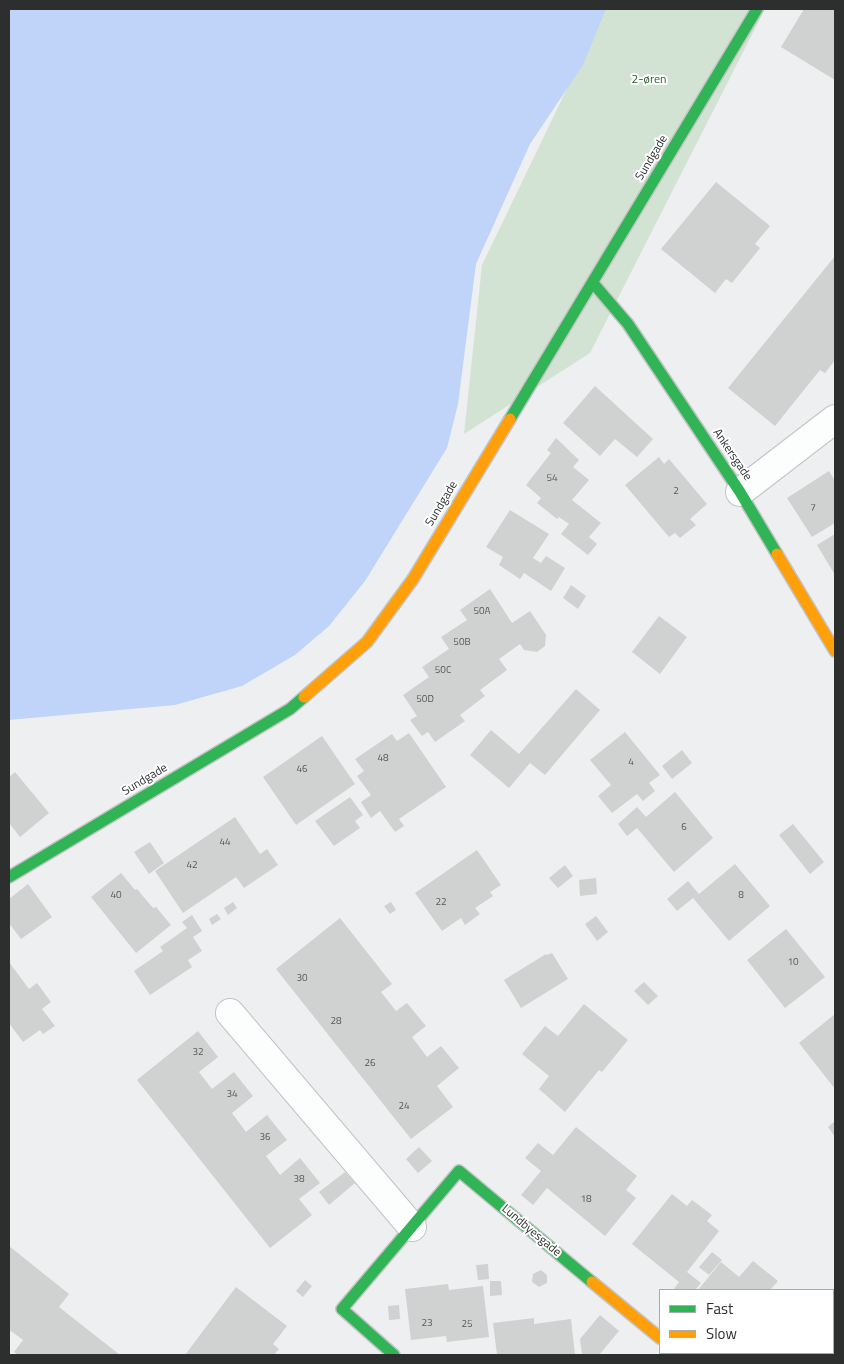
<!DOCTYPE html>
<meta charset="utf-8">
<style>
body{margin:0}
#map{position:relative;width:844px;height:1364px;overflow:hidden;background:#eeeff0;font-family:"Titillium Web",sans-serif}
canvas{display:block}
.frame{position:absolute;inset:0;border:10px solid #2d2e2e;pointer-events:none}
.legend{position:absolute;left:659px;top:1289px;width:175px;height:65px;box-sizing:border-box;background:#fff;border:1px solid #ababab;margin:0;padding:6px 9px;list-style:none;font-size:15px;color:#2d2e2e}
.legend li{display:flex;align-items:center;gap:10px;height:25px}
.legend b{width:25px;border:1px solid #ababab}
</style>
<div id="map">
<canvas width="844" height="1364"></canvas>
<div class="frame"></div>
<ul class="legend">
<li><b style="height:6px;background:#30b455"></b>Fast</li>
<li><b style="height:6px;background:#ff9f0a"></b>Slow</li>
</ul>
</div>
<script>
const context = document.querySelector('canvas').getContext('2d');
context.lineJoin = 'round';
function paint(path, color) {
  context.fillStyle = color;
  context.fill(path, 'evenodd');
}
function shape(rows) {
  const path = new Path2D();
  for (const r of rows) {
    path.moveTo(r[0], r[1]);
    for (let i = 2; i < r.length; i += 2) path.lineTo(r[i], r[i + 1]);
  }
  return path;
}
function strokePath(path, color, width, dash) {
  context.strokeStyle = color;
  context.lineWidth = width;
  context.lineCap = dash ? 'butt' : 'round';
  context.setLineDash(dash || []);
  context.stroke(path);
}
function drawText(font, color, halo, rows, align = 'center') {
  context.font = font + ' "Titillium Web",sans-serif';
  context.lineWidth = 4;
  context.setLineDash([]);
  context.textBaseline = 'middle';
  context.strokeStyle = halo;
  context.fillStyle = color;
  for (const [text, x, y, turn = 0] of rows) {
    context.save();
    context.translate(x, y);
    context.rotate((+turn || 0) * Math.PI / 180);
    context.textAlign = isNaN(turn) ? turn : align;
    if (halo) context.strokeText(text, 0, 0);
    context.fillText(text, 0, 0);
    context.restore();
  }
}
paint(shape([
 [603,9,765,9,590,353,464,434,482,265,600,20]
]), '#d3e3d3');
paint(shape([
 [9,9,606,9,583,65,530,144,476,264,458,404,447,448,365,581,329,626,295,655,242,686,175,705,9,720]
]), '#c0d3f8');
paint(shape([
 [804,9,835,9,835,80,781,47],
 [716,182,770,226,755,244,760,248,732,283,726,279,715,293,661,249],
 [835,256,835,360,825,373,820,370,775,426,728,388],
 [595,386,653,439,637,457,615,439,600,456,563,423],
 [556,438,579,460,573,467,589,480,572,500,601,523,589,537,597,544,588,555,561,534,569,524,559,517,557,519,537,503,541,498,526,485,551,453,547,450],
 [659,457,664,464,669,459,707,504,690,519,696,525,680,538,675,533,669,537,625,485],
 [829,471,835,481,835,523,812,537,787,498],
 [510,510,549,534,533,558,541,563,546,556,565,568,551,591,524,573,520,579,499,565,503,557,486,547],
 [835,534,835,575,817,545],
 [571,585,586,596,578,609,563,598],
 [490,589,512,623,530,611,546,635,545,646,537,652,524,650,520,644,499,659,507,670,480,690,485,696,460,715,465,721,435,742,428,732,422,736,410,720,417,716,403,695,429,677,422,667,449,649,441,637,467,620,460,610],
 [659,616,687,637,660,674,632,652],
 [576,689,600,710,545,775,530,763,509,788,470,755,491,730,519,754],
 [625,732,660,775,649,783,655,791,643,801,637,794,612,813,598,796,611,785,590,760],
 [409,733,446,787,399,819,404,826,395,832,380,811,371,818,361,802,371,795,357,776,364,771,355,759,392,734,397,741],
 [322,736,355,784,296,825,263,777],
 [682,750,692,763,672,779,662,766],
 [15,772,49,813,20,837,9,823,9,777],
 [675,792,713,838,674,872,637,828,627,836,618,824,637,807,646,817],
 [350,797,363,815,355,821,360,828,334,846,315,821],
 [235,817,260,854,267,849,278,865,244,888,236,877,183,913,155,871],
 [793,824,824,862,810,874,779,835],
 [150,842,164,863,149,874,134,852],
 [477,850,501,885,490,892,493,896,475,908,480,914,465,925,461,918,442,931,415,893],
 [735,864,770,906,729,941,693,898,677,911,667,899,688,881,699,894],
 [565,865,573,876,558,888,549,878],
 [121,873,135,890,137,889,153,908,156,907,171,925,136,953,91,897],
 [596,878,597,894,580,896,579,880],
 [28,884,52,917,21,939,9,923,9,899],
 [233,902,237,908,228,915,224,908],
 [391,902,396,910,390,914,384,906],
 [217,914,221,919,212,925,209,919],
 [192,915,202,931,193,937,202,951,188,960,192,967,150,995,134,971,163,951,160,947,187,928,182,922],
 [596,916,608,932,597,941,585,924],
 [340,918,392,984,381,992,396,1011,407,1003,426,1026,412,1037,427,1057,441,1046,459,1068,437,1086,453,1107,411,1139,276,969],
 [786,929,825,977,785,1008,747,960],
 [552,953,568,979,521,1008,504,980,546,954,547,955],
 [9,962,29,989,37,983,51,1002,42,1009,55,1026,43,1034,40,1030,23,1042,9,1023],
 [644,982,658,996,648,1005,634,991],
 [584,1004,628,1040,602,1072,599,1070,565,1112,539,1089,549,1076,522,1054,545,1026,558,1036],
 [835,1014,835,1089,799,1043],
 [198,1031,218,1057,199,1072,212,1089,234,1072,253,1096,232,1113,246,1132,267,1115,287,1140,266,1156,280,1175,300,1158,320,1183,299,1199,312,1215,270,1248,137,1080],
 [835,1121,835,1137,828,1127],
 [576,1127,637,1176,626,1190,636,1198,605,1236,547,1188,533,1205,521,1195,541,1171,525,1158,538,1143,553,1155],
 [419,1147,432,1161,418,1173,406,1159],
 [345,1172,355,1183,329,1205,319,1192],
 [672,1194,687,1206,692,1200,712,1215,707,1221,719,1231,687,1272,701,1283,695,1290,673,1290,679,1282,632,1244],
 [9,1246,69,1294,59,1307,120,1355,18,1355,14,1352,23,1340,11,1331,9,1333],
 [712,1252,722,1260,709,1275,699,1267],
 [753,1261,778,1281,770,1290,698,1290,721,1262,739,1277],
 [488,1264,489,1279,478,1280,476,1265],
 [541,1270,547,1275,547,1283,539,1287,532,1282,533,1274],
 [305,1280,312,1286,303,1297,296,1291],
 [490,1281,501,1281,502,1295,490,1296],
 [448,1284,449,1290,483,1286,489,1337,447,1342,446,1336,411,1340,405,1289],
 [236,1287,287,1326,273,1344,279,1349,274,1355,185,1355],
 [399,1305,400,1319,389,1320,388,1306],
 [600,1315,619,1331,599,1355,582,1355,580,1339],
 [534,1318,534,1324,571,1319,575,1355,497,1355,493,1323],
 [790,1353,820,1353,823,1355,788,1355]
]), '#d0d1d1');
const street = shape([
 [740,492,835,419],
 [230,1013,412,1227],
 [678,1353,681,1355]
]);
const fast = shape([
 [593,283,628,324,740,492,777,554],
 [510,419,757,9],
 [9,877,290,709,304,697],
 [394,1355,342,1309,459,1171,592,1282]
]);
const slow = shape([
 [777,554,835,651],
 [304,697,367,642,413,579,510,419],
 [592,1282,660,1338]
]);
strokePath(street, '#c2c3c4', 30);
strokePath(fast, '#c2c3c4', 14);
strokePath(slow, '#c2c3c4', 14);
strokePath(street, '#fcfdfd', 28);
strokePath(fast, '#30b455', 11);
strokePath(slow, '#ff9f0a', 11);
drawText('10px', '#565757', null, [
 ["54",552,479],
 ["2",676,492],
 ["7",813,509],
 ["50A",482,612],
 ["50B",462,643],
 ["50C",443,671],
 ["50D",425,700],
 ["48",383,759],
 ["4",631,763],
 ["46",302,770],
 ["6",684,828],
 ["44",225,843],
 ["42",192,866],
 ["40",116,896],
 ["8",741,896],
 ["22",441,903],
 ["10",793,963],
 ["30",302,979],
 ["28",336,1022],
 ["32",198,1053],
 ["26",370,1064],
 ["34",232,1095],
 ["24",404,1107],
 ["36",265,1138],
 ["38",299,1180],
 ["18",586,1200],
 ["23",427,1324],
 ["25",467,1325]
]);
drawText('12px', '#215d22', '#fff', [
 ["2-øren",649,80]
]);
drawText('12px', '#2d2e2e', '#fff', [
 ["Sundgade",652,158,-59],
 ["Ankersgade",732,455,56],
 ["Sundgade",442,504,-59],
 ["Sundgade",145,780,-31],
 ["Lundbyesgade",531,1231,40]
]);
</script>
